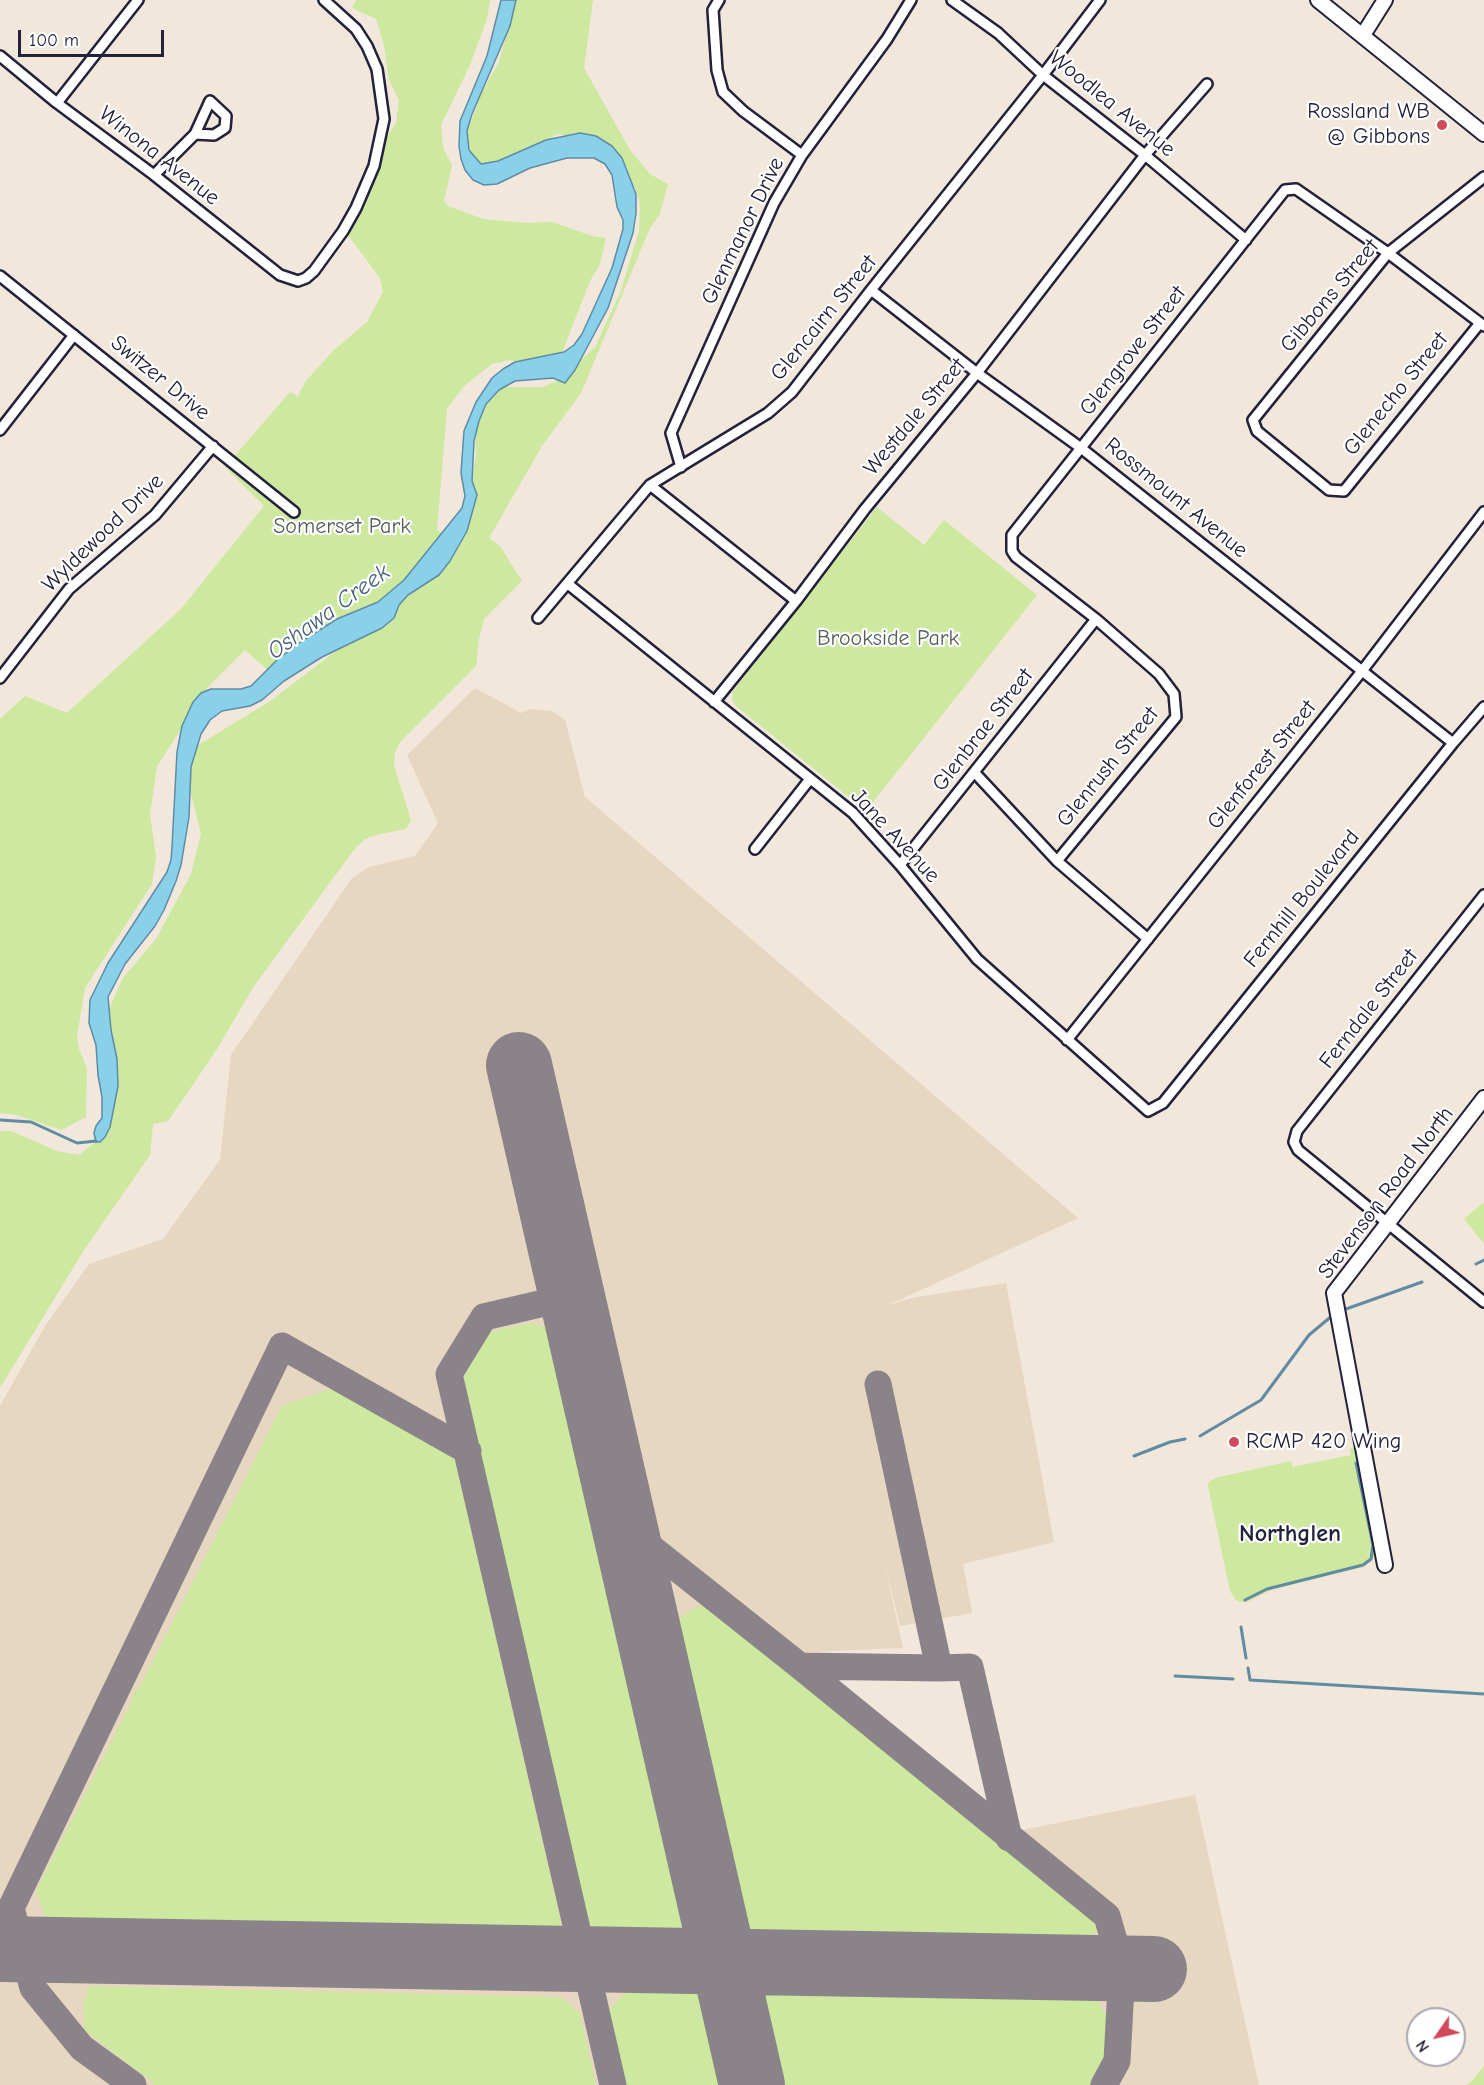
<!DOCTYPE html>
<style>
body{margin:0}
#map{position:relative;width:1484px;height:2085px;overflow:hidden;background:#f1e7da;font-family:"Comic Neue",sans-serif}
canvas{display:block}
.north{position:absolute;left:1406px;top:2007px;width:60px;height:60px;box-sizing:border-box;background:#fff;border:2px solid #a7a7b1;border-radius:50%;rotate:236deg;font-size:16px;font-weight:700;line-height:24px;text-align:center;color:#22223b}
.north::after{content:'';display:block;margin:auto;width:21px;height:27px;background:#d1495b;clip-path:polygon(50% 0,100% 100%,50% 72%,0 100%)}
.scale{position:absolute;left:18px;top:30px;width:146px;height:27px;box-sizing:border-box;border:3px solid #22223b;border-top:0;padding-left:8px;font-size:18px;line-height:21px;white-space:nowrap;color:#22223b;-webkit-text-stroke:4px #fff;paint-order:stroke}
</style>
<div id="map">
<canvas width="1484" height="2085"></canvas>
<div class="north">N</div>
<div class="scale">100 m</div>
</div>
<script>
const context = document.querySelector('canvas').getContext('2d');
context.lineJoin = 'round';
function paint(path, color) {
  context.fillStyle = color;
  context.fill(path, 'evenodd');
}
function shape(rows) {
  const path = new Path2D();
  for (const r of rows) {
    path.moveTo(r[0], r[1]);
    for (let i = 2; i < r.length; i += 2) path.lineTo(r[i], r[i + 1]);
  }
  return path;
}
function strokePath(path, color, width, dash) {
  context.strokeStyle = color;
  context.lineWidth = width;
  context.lineCap = dash ? 'butt' : 'round';
  context.setLineDash(dash || []);
  context.stroke(path);
}
function drawText(font, color, halo, rows, align = 'center') {
  context.font = font + ' "Comic Neue",sans-serif';
  context.lineWidth = 4.5;
  context.setLineDash([]);
  context.textBaseline = 'middle';
  context.strokeStyle = halo;
  context.fillStyle = color;
  for (const [text, x, y, turn = 0] of rows) {
    context.save();
    context.translate(x, y);
    context.rotate((+turn || 0) * Math.PI / 180);
    context.textAlign = isNaN(turn) ? turn : align;
    if (halo) context.strokeText(text, 0, 0);
    context.fillText(text, 0, 0);
    context.restore();
  }
}
paint(shape([
 [475,688,521,713,530,709,551,711,565,720,585,797,1078,1218,886,1306,911,1298,1006,1283,1054,1542,963,1564,972,1613,900,1626,883,1557,903,1648,808,1652,803,1668,1023,1830,1195,1795,1259,2085,0,2085,0,1406,45,1326,89,1264,163,1239,220,1160,231,1055,352,878,369,867,415,856,438,823,407,755]
]), '#e7d6c0');
paint(shape([
 [356,0,490,0,487,19,469,67,441,125,443,148,452,165,444,201,448,206,483,219,527,223,552,222,592,236,606,238,600,264,590,281,559,360,542,369,509,360,492,364,464,386,447,409,437,529,442,534,404,580,378,602,337,619,302,641,268,670,245,650,207,688,203,703,189,717,157,766,150,814,156,857,152,884,85,988,77,1036,79,1049,87,1068,86,1117,61,1130,17,1115,0,1113,0,719,25,696,67,713,181,609,264,506,225,467,290,392,298,397,305,382,333,351,367,322,383,292,380,278,348,235,353,211,370,164,396,123,399,100,389,80,384,45,376,19,352,8],
 [516,0,593,0,584,68,630,150,650,174,668,184,660,214,650,228,581,393,542,446,489,538,500,546,522,581,484,619,479,639,476,666,400,742,395,753,394,766,411,820,406,829,376,835,365,839,356,847,254,986,217,1049,168,1121,153,1124,150,1155,84,1250,0,1388,0,1131,11,1131,57,1151,79,1155,101,1138,110,1098,108,1011,123,978,156,939,191,874,201,834,187,778,189,767,198,745,269,702,415,591,460,538,465,522,476,456,475,422,481,397,500,387,543,387,561,379,595,347,620,293,639,231,640,204,636,189,614,153,598,142,557,134,499,170,472,161,465,138,480,96,499,62],
 [877,507,924,545,944,520,1037,595,866,811,736,706,732,699,733,691],
 [1484,1202,1484,1244,1464,1219],
 [530,1323,553,1329,691,1930,680,1944,614,1945,589,1924,462,1377,488,1332],
 [331,1389,454,1456,561,1923,545,1943,52,1934,36,1891,133,1699,135,1685,137,1692,282,1406],
 [1354,1447,1358,1453,1376,1552,1372,1561,1363,1567,1271,1590,1247,1602,1239,1602,1235,1599,1230,1591,1208,1486,1209,1482,1215,1478,1291,1461,1292,1467,1351,1455,1350,1449],
 [700,1605,803,1668,1099,1925,1087,1950,797,1949,745,1936,730,1894,671,1624],
 [89,1986,560,1997,580,2013,596,2085,156,2085,84,2030,84,2002],
 [809,1988,1092,1990,1118,2038,1092,2085,774,2085,767,2051,762,1992],
 [640,1990,699,1994,714,2044,724,2085,626,2085,608,2011,625,1993],
 [1484,2066,1484,2085,1466,2085,1471,2082]
]), '#cde89f');
const water = shape([
 [501,0,516,0,510,26,472,114,467,131,469,150,481,164,498,161,546,140,580,133,596,136,612,146,622,158,636,194,636,213,633,233,608,308,575,370,565,383,553,378,515,381,499,390,486,404,479,421,474,441,472,481,477,495,467,531,450,561,439,575,408,595,399,605,394,618,382,628,322,657,284,681,262,700,250,706,222,711,210,720,201,734,191,767,189,817,181,865,176,881,164,910,155,926,125,964,108,997,111,1030,117,1059,118,1086,110,1127,105,1137,100,1142,96,1142,94,1133,96,1126,102,1118,102,1097,98,1075,96,1045,89,1023,90,1000,108,963,167,872,171,860,172,847,177,752,182,726,193,702,201,693,211,689,241,689,251,686,278,659,302,641,337,619,378,602,404,580,462,508,465,496,461,473,464,431,476,402,492,378,503,369,515,362,564,352,574,345,582,334,612,268,623,229,623,220,617,207,612,175,605,164,594,158,567,158,530,168,497,184,484,185,473,180,465,170,461,159,459,146,460,121,487,56,501,0]
]);
paint(water, '#89d1eb');
strokePath(water, '#608ba5', 1.5);
strokePath(shape([
 [0,1120,31,1122,77,1143,96,1141],
 [1476,1264,1484,1260],
 [1346,1309,1422,1282],
 [1200,1436,1261,1400,1309,1335,1333,1315],
 [1134,1456,1170,1442,1185,1439],
 [1245,1600,1267,1589,1363,1565,1371,1559,1373,1545,1356,1463],
 [1241,1627,1246,1658],
 [1248,1668,1250,1680,1484,1694],
 [1175,1676,1233,1679]
]), '#608ba5', 3);
strokePath(shape([
 [576,1307,544,1303,484,1317,449,1374,613,2085],
 [878,1384,939,1668],
 [625,1527,800,1666,1107,1916,1122,1968,1117,2061,1104,2085],
 [800,1666,939,1668,970,1667,1009,1838],
 [133,2085,82,2048,33,1988,11,1908,282,1346,468,1451]
]), '#8a848a', 27);
strokePath(shape([
 [519,1065,752,2085],
 [0,1949,1154,1969]
]), '#8a848a', 66);
const street = shape([
 [719,0,713,10,717,70,723,92,743,111,802,155],
 [952,0,998,33,1043,75,1145,155,1246,240],
 [0,56,57,103,154,175,280,275,298,281,306,278,314,271,343,231,356,208,374,166,384,119,377,69,367,46,356,29,324,0],
 [57,103,138,0],
 [154,175,195,134,210,101,226,116,225,128,214,135,195,134],
 [0,276,294,512],
 [871,290,977,373,1081,448,1453,743],
 [1480,323,1344,491,1329,490,1257,431,1253,420,1388,253,1484,177],
 [0,430,74,335],
 [681,467,671,433,774,203,802,155,887,39,911,0],
 [650,485,796,601],
 [568,584,853,813,900,865,977,959,1148,1111,1163,1103,1453,743,1484,707],
 [538,618,650,485,768,413,792,392,871,290,1043,75,1100,0],
 [0,678,69,589,155,515,213,446],
 [714,702,796,601,865,509,977,373,1145,155,1207,84],
 [975,773,1057,861,1148,939],
 [755,849,810,779],
 [1057,861,1176,717,1174,694,1159,674,1096,619,1016,557,1012,551,1012,535,1285,190,1296,189,1388,253,1484,326],
 [900,865,1096,619],
 [1484,895,1297,1131,1294,1142,1298,1150,1484,1302],
 [1067,1040,1362,671,1484,512]
]);
const secondary = shape([
 [1318,0,1484,134],
 [1363,35,1385,0],
 [1385,1565,1334,1293,1484,1098]
]);
strokePath(street, '#22223b', 14);
strokePath(secondary, '#22223b', 18);
strokePath(street, '#fff', 9);
strokePath(secondary, '#fff', 14);
for (const [x, y, r, color] of [
 [1442,125,6,"#d1495b"],
 [1234,1442,6,"#d1495b"]
]) {
  const dot = new Path2D();
  dot.arc(x, y, r, 0, 2 * Math.PI);
  context.fillStyle = color;
  context.fill(dot);
  strokePath(dot, '#fff', 2);
}
drawText('22px', '#22223b', '#fff', [
 ["Woodlea Avenue",1112,104,39],
 ["Winona Avenue",159,156,38],
 ["Glenmanor Drive",743,231,-64],
 ["Gibbons Street",1330,296,-50],
 ["Glencairn Street",824,318,-51],
 ["Glengrove Street",1133,351,-52],
 ["Switzer Drive",160,378,39],
 ["Glenecho Street",1396,394,-51],
 ["Westdale Street",915,417,-50],
 ["Rossmount Avenue",1176,498,39],
 ["Wyldewood Drive",103,533,-44],
 ["Glenbrae Street",983,730,-52],
 ["Glenforest Street",1262,765,-51],
 ["Glenrush Street",1108,767,-51],
 ["Jane Avenue",895,836,47],
 ["Fernhill Boulevard",1302,899,-51],
 ["Ferndale Street",1369,1009,-52],
 ["Stevenson Road North",1386,1193,-53]
]);
drawText('22px', '#22223b', '#fff', [
 ["Rossland WB",1430,112],
 ["@ Gibbons",1430,137],
 ["RCMP 420 Wing",1246,1442,"left"]
], 'right');
drawText('22px', '#555d59', '#fff', [
 ["Somerset Park",342,527],
 ["Brookside Park",888,639]
]);
drawText('italic 24px', '#465f79', '#fff', [
 ["Oshawa Creek",329,612,-36]
]);
drawText('bold 24px', '#22223b', '#fff', [
 ["Northglen",1290,1534]
]);
</script>
